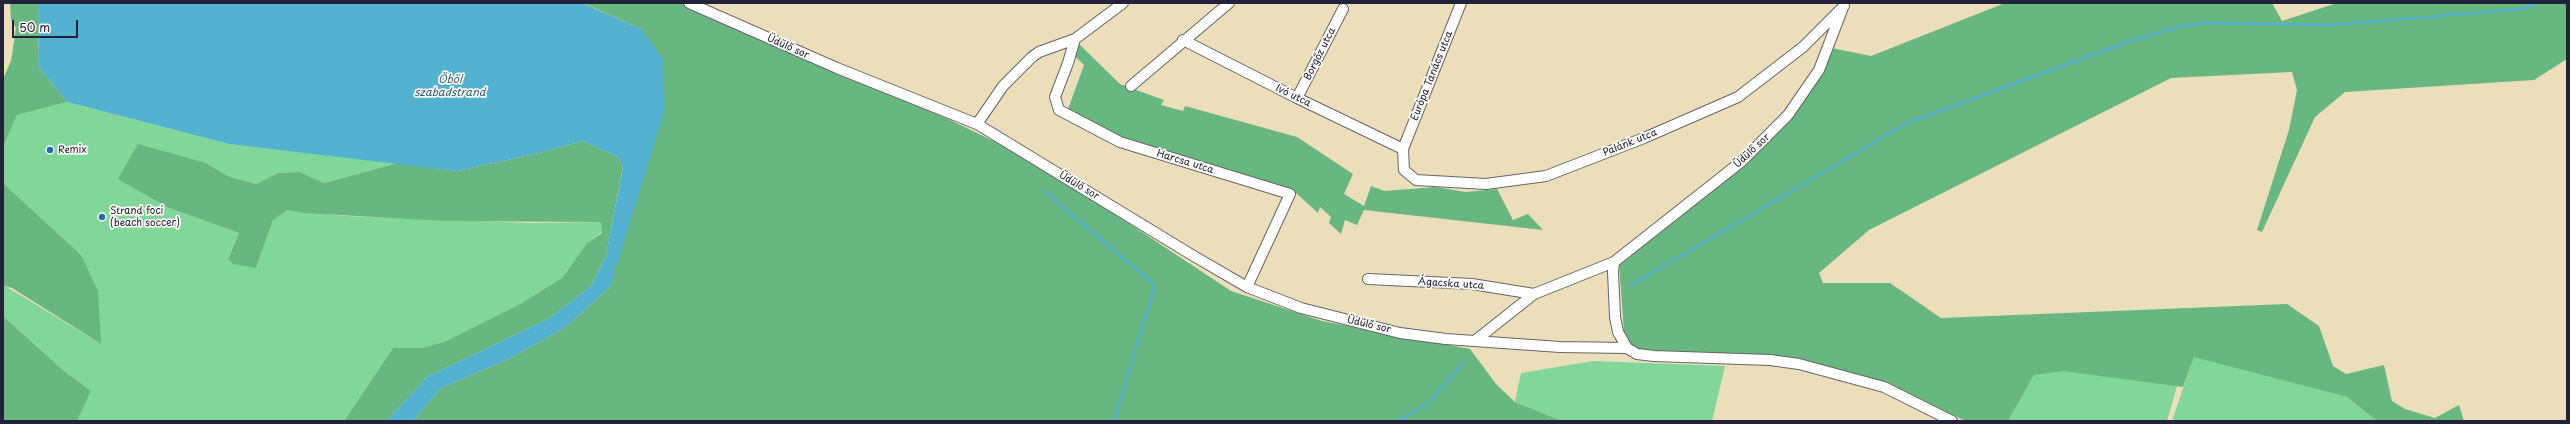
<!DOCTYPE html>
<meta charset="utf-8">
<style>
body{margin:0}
#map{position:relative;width:2570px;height:424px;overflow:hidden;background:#ebdebb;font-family:"Playpen Sans",sans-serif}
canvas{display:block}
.frame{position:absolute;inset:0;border:4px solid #22223b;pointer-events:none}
.scale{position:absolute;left:12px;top:20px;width:66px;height:18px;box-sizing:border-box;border:2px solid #22223b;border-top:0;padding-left:5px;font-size:12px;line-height:14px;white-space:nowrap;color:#22223b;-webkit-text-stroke:3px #fdfcf7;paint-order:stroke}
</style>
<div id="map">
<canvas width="2570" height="424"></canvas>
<div class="frame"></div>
<div class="scale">50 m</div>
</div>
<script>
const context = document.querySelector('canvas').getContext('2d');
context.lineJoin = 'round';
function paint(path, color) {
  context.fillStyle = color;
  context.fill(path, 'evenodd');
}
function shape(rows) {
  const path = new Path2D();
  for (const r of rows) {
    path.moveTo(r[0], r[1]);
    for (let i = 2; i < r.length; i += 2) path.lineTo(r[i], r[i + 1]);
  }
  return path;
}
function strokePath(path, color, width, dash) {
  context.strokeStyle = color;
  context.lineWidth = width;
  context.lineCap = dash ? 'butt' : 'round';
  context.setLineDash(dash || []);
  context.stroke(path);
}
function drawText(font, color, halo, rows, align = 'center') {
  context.font = font + ' "Playpen Sans",sans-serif';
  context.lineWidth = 3.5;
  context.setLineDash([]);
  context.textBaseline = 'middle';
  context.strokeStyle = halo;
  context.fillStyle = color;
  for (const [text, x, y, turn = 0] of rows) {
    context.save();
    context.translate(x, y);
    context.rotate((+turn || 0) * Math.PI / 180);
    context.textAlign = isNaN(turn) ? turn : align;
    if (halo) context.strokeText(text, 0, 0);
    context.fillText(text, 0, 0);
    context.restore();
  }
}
paint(shape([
 [67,102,229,144,398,163,324,183,300,172,278,173,256,184,230,177,206,163,192,161,169,208,239,233,228,258,256,268,273,220,288,210,345,216,529,223,601,222,602,232,587,243,562,278,520,304,444,342,421,348,393,348,344,421,77,421,91,391,64,371,3,316,3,289,5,286,101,344,81,255,3,183,3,147,17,115],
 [2193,330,2167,421,2008,421,2034,375],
 [2194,356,2347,397,2377,421,2172,421],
 [1593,361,1725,366,1712,421,1562,421,1515,402,1521,373]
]), '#81d699');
paint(shape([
 [10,3,38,3,39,67,67,102,17,115,3,147,3,79,11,61,16,28,11,20],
 [583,3,690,3,923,107,1033,160,1231,291,1322,321,1470,349,1496,384,1515,402,1562,421,413,421,441,388,509,359,566,327,610,287,641,29],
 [2005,3,2272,3,2282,21,2337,3,2567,3,2567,59,2534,80,2345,92,2315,117,2262,232,2257,230,2289,130,2297,90,2292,72,2171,78,1869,230,1819,273,1823,283,1890,283,1941,318,2287,304,2319,326,2333,366,2346,374,2384,365,2392,401,2405,409,2435,418,2459,405,2464,421,2377,421,2347,397,2194,357,2183,387,2063,371,2034,375,2008,421,1966,421,1892,388,1807,363,1631,352,1624,332,1619,263,1788,115,1832,48,1871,56],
 [1077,42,1120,84,1164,100,1161,105,1183,111,1185,106,1297,137,1353,174,1344,194,1364,206,1371,186,1384,191,1436,187,1465,192,1497,189,1513,220,1528,214,1543,230,1364,210,1357,225,1345,220,1341,234,1329,223,1331,217,1320,207,1318,213,1295,192,1123,140,1067,112,1084,65,1073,54],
 [583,141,618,157,623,166,606,256,591,286,550,318,427,377,387,421,344,421,393,348,421,348,444,342,520,304,562,278,587,243,602,233,601,222,444,221,304,213,288,210,273,220,256,268,233,264,228,259,239,233,169,208,118,179,138,144,206,163,230,177,256,184,278,173,300,172,324,183,398,163,457,171,539,153],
 [3,183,81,255,98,291,101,344,12,288,5,286,3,289],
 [3,316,64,371,91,391,77,421,3,421]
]), '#68b781');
paint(shape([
 [38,3,582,3,641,29,663,59,665,110,610,287,566,327,509,359,441,388,413,421,387,421,427,377,550,318,591,286,606,256,623,167,618,157,583,141,539,153,457,171,229,144,67,102,39,67]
]), '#52b2d0');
strokePath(shape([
 [1044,191,1155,285,1114,421],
 [1630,286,1907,123,2125,43,2182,26,2204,23,2332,25,2523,9,2537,3],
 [1398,421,1428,404,1464,362]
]), '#52b2d0', 2.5);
const street = shape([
 [689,3,837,68,977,124,1192,255,1247,287,1301,308,1400,333,1446,339,1560,347,1627,348,1637,354,1654,356,1770,360,1799,364,1884,387,1952,421],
 [1461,3,1403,149,1404,170,1416,180,1486,184,1546,176,1644,138,1738,97,1803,47,1844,6],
 [1075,39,1068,63,1055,97,1059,110,1120,142,1290,194,1247,287],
 [1183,40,1297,98,1403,149],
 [1131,86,1229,3],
 [1297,98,1343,9],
 [977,124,1003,86,1032,57,1039,52,1075,39,1123,3],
 [1368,279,1472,284,1534,294],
 [1476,340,1534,294,1614,262],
 [1627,348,1618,332,1615,317,1613,272,1614,262,1742,161,1788,115,1819,70,1842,10]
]);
strokePath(street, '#686468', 12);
strokePath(street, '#fff', 10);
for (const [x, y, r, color] of [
 [50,150,4,"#1f6fb2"],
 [102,217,4,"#1f6fb2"]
]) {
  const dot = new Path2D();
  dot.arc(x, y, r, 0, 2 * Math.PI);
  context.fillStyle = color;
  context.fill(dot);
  strokePath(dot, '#fdfcf7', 1.5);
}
drawText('10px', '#22223b', '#fdfcf7', [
 ["Üdülő sor",788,47,24],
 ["Borgőz utca",1320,54,-63],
 ["Európa Tanács utca",1432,76,-68],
 ["Ivó utca",1293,96,26],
 ["Palánk utca",1630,143,-22],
 ["Üdülő sor",1752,151,-43],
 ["Harcsa utca",1185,162,17],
 ["Üdülő sor",1079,186,31],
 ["Ágacska utca",1451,284,4],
 ["Üdülő sor",1369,325,13]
]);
drawText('10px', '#22223b', '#fdfcf7', [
 ["Remix",58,150],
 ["Strand foci",110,211],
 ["(beach soccer)",110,223]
], 'left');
drawText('italic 11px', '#355c77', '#fdfcf7', [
 ["Öböl",450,80],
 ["szabadstrand",450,93]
]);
</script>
